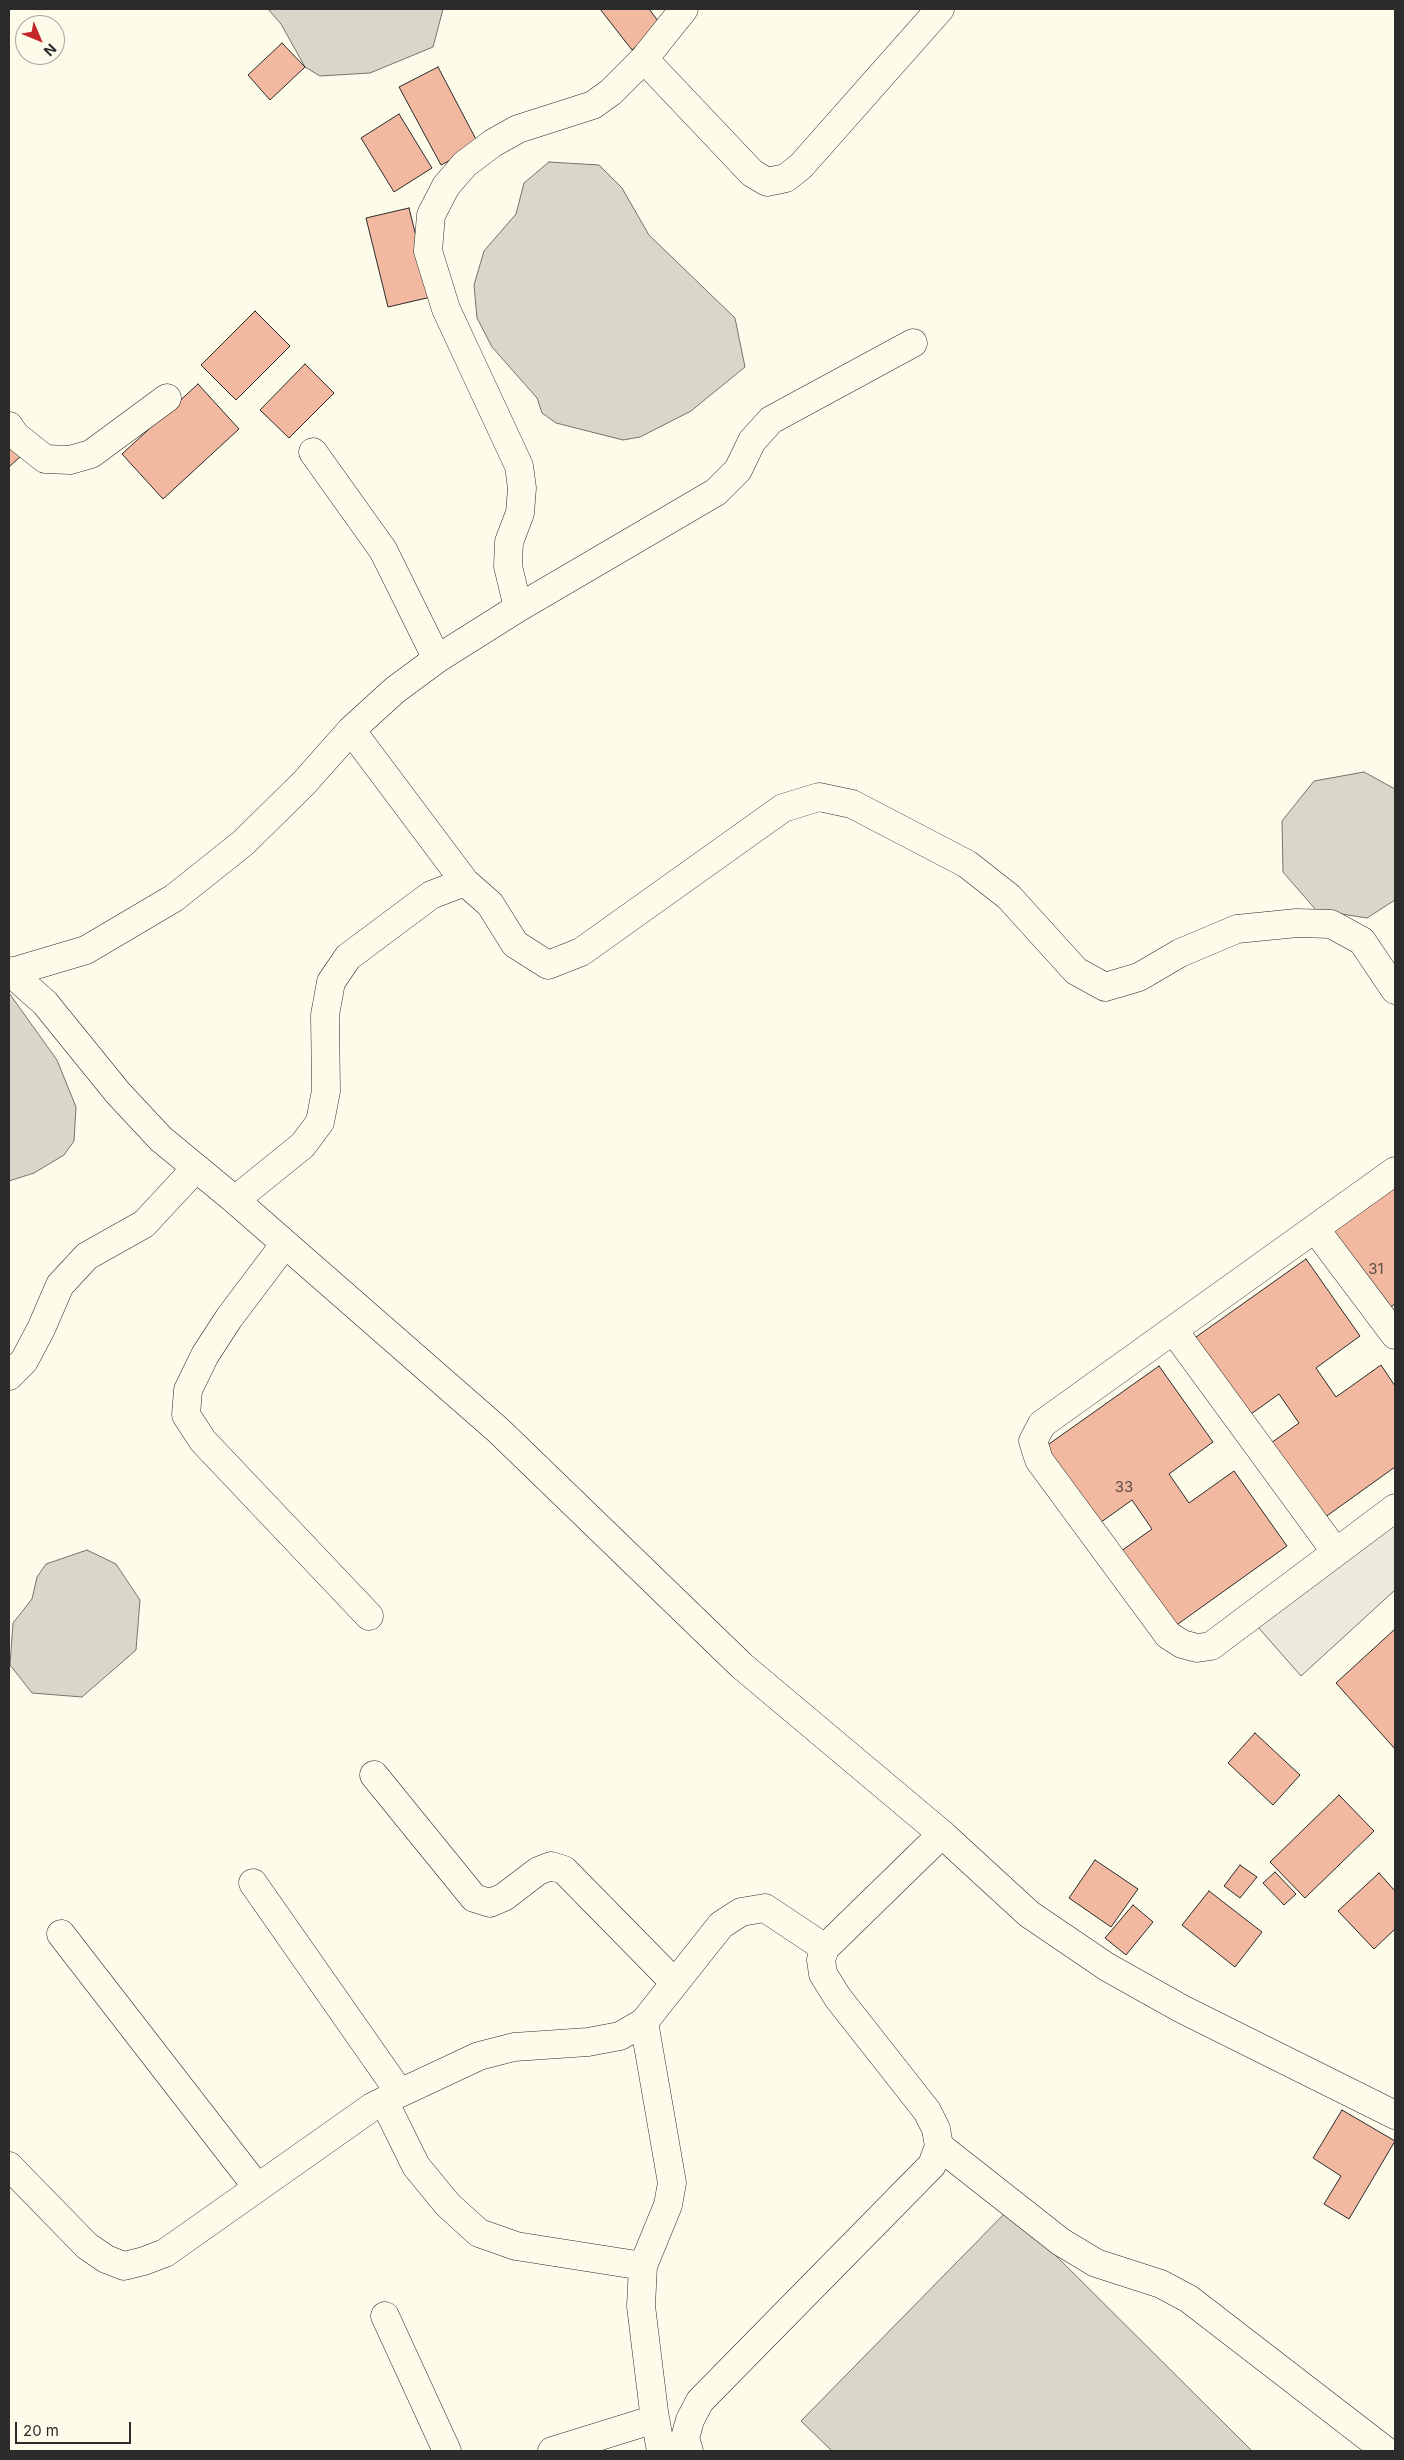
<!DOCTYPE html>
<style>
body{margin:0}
#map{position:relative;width:1404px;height:2460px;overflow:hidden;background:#fdfbea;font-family:Inter,sans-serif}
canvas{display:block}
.frame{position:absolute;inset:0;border:10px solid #2b2b2b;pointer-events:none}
.north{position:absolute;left:15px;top:15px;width:50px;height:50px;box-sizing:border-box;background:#fdfbea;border:1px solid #a9a89e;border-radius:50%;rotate:135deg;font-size:14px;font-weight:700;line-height:20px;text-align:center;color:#2b2b2b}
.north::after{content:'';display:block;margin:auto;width:18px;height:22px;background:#c62828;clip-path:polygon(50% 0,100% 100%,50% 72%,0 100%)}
.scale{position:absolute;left:15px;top:2422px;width:116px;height:22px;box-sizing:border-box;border:2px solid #2b2b2b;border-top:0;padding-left:6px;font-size:15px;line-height:18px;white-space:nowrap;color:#2b2b2b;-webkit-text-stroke:4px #fdfbea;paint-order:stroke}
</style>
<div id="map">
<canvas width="1404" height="2460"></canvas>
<div class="frame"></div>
<div class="north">N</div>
<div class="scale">20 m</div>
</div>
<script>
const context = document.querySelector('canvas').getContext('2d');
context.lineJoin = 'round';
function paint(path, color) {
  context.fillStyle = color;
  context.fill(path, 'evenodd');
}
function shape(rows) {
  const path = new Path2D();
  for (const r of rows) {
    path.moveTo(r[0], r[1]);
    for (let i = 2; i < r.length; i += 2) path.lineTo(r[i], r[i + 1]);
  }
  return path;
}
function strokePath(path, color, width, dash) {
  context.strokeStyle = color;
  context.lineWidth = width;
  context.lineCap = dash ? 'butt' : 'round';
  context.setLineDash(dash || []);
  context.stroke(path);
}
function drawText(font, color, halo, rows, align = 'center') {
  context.font = font + ' Inter,sans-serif';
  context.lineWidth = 4;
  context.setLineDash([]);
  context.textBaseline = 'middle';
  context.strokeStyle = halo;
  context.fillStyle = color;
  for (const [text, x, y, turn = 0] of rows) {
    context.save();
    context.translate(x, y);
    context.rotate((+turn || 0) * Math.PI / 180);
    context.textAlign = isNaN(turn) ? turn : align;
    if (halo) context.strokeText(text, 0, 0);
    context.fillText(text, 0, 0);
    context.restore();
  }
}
const green = shape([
 [1395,1523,1395,1590,1301,1676,1257,1626,1395,1523]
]);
paint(green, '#ecebdb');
strokePath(green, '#74746e', 1);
const water = shape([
 [268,9,443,9,433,47,370,73,320,76,305,67,281,24,268,9],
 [549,162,599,165,622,188,649,235,735,318,745,367,691,411,640,437,623,440,556,423,542,413,537,398,492,347,477,318,474,285,484,251,516,214,524,183,549,162],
 [1364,772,1395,789,1395,900,1367,918,1316,910,1283,872,1282,821,1314,781,1364,772],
 [9,993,57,1060,76,1107,74,1141,64,1155,34,1173,9,1181,9,993],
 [87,1550,116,1564,140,1600,136,1650,82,1697,32,1693,10,1665,13,1623,32,1599,37,1577,46,1564,87,1550],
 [1009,2209,1252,2451,832,2451,801,2421,1009,2209]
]);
paint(water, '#d8d7c9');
strokePath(water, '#74746e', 1);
const building = shape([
 [600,9,649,9,662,26,632,50,600,9],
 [282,43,305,67,270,100,248,75,282,43],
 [438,67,479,145,441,165,399,87,438,67],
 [399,114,432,168,394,192,361,138,399,114],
 [409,208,431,297,388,307,366,218,409,208],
 [255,311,290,346,236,400,201,365,255,311],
 [305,364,334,393,289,438,260,410,305,364],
 [198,384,239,429,163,499,122,454,198,384],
 [9,440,22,455,9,467,9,440],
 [1395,1188,1395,1304,1386,1310,1332,1233,1395,1188],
 [1306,1259,1360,1336,1316,1368,1336,1397,1381,1365,1395,1386,1395,1467,1317,1523,1264,1448,1299,1423,1279,1394,1244,1419,1189,1342,1306,1259],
 [1159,1366,1213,1442,1169,1474,1189,1503,1234,1471,1287,1546,1171,1629,1117,1554,1152,1529,1132,1500,1097,1525,1042,1449,1159,1366],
 [1395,1629,1395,1749,1336,1683,1395,1629],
 [1255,1733,1300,1775,1273,1805,1228,1763,1255,1733],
 [1339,1795,1374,1831,1305,1898,1270,1862,1339,1795],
 [1095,1860,1138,1889,1111,1927,1069,1898,1095,1860],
 [1240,1865,1257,1877,1240,1898,1224,1886,1240,1865],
 [1275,1872,1296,1894,1284,1905,1263,1883,1275,1872],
 [1379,1873,1395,1891,1395,1929,1374,1949,1338,1911,1379,1873],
 [1209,1891,1262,1932,1235,1967,1182,1925,1209,1891],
 [1133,1905,1153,1922,1126,1955,1105,1938,1133,1905],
 [1342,2110,1395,2141,1349,2219,1324,2204,1341,2176,1313,2158,1342,2110]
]);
paint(building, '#f2b8a0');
strokePath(building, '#2b2b2b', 1);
const minor = shape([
 [644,59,752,173,767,182,786,178,801,166,940,9],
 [9,426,15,435,45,459,70,460,91,454,167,398],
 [313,452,383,550,437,659],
 [518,608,508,566,509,542,520,513,522,488,519,466,446,309,428,251,431,215,446,186,465,164,493,143,518,129,593,105,611,92,644,59,684,9],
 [351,730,465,882],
 [12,972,86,950,174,898,243,843,304,783,351,730,395,690,437,659,518,608,716,492,738,470,752,441,771,420,913,343],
 [1395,1171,1042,1424,1033,1441,1039,1460,1168,1635,1182,1644,1197,1648,1211,1646,1395,1508],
 [235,1200,303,1145,320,1122,326,1091,325,1015,331,982,348,957,431,895,465,882,490,904,515,944,548,965,581,952,783,808,819,797,852,804,967,864,1009,897,1076,971,1105,987,1139,977,1180,953,1237,929,1297,923,1331,924,1362,941,1395,990],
 [1316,1230,1395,1335],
 [284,1245,229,1318,205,1355,188,1390,186,1415,203,1441,369,1616],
 [1174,1331,1335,1551],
 [9,1376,24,1361,41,1329,60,1285,87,1256,144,1224,196,1168],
 [374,1775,474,1898,490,1903,504,1897,538,1871,551,1866,564,1870,675,1983],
 [253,1883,400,2093],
 [61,1934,257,2187],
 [644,2022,672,2183,668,2205,643,2266,641,2306,654,2412,661,2451],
 [384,2101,416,2166,448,2205,479,2233,516,2246,643,2266],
 [939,2146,1061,2242,1096,2263,1161,2284,1189,2299,1386,2451],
 [9,2166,87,2246,106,2259,124,2266,144,2261,165,2253,372,2107,400,2093,479,2056,514,2047,588,2042,620,2036,644,2022,721,1925,741,1912,765,1908,825,1948],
 [385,2316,447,2451],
 [552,2451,655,2419],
 [689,2451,685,2438,690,2420,700,2401,932,2165,939,2146,936,2129,927,2111,838,1998,823,1974,821,1960,825,1948,942,1834]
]);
const tertiary = shape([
 [9,971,45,1003,118,1093,161,1139,235,1200,498,1430,742,1666,942,1834,1029,1914,1107,1967,1182,2009,1395,2115]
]);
strokePath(minor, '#2b2b2b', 29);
strokePath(tertiary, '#2b2b2b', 29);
strokePath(minor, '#fdfbea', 28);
strokePath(tertiary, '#fdfbea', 28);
drawText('15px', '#5d4e48', null, [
 ["31",1376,1269],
 ["33",1124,1487]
]);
</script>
